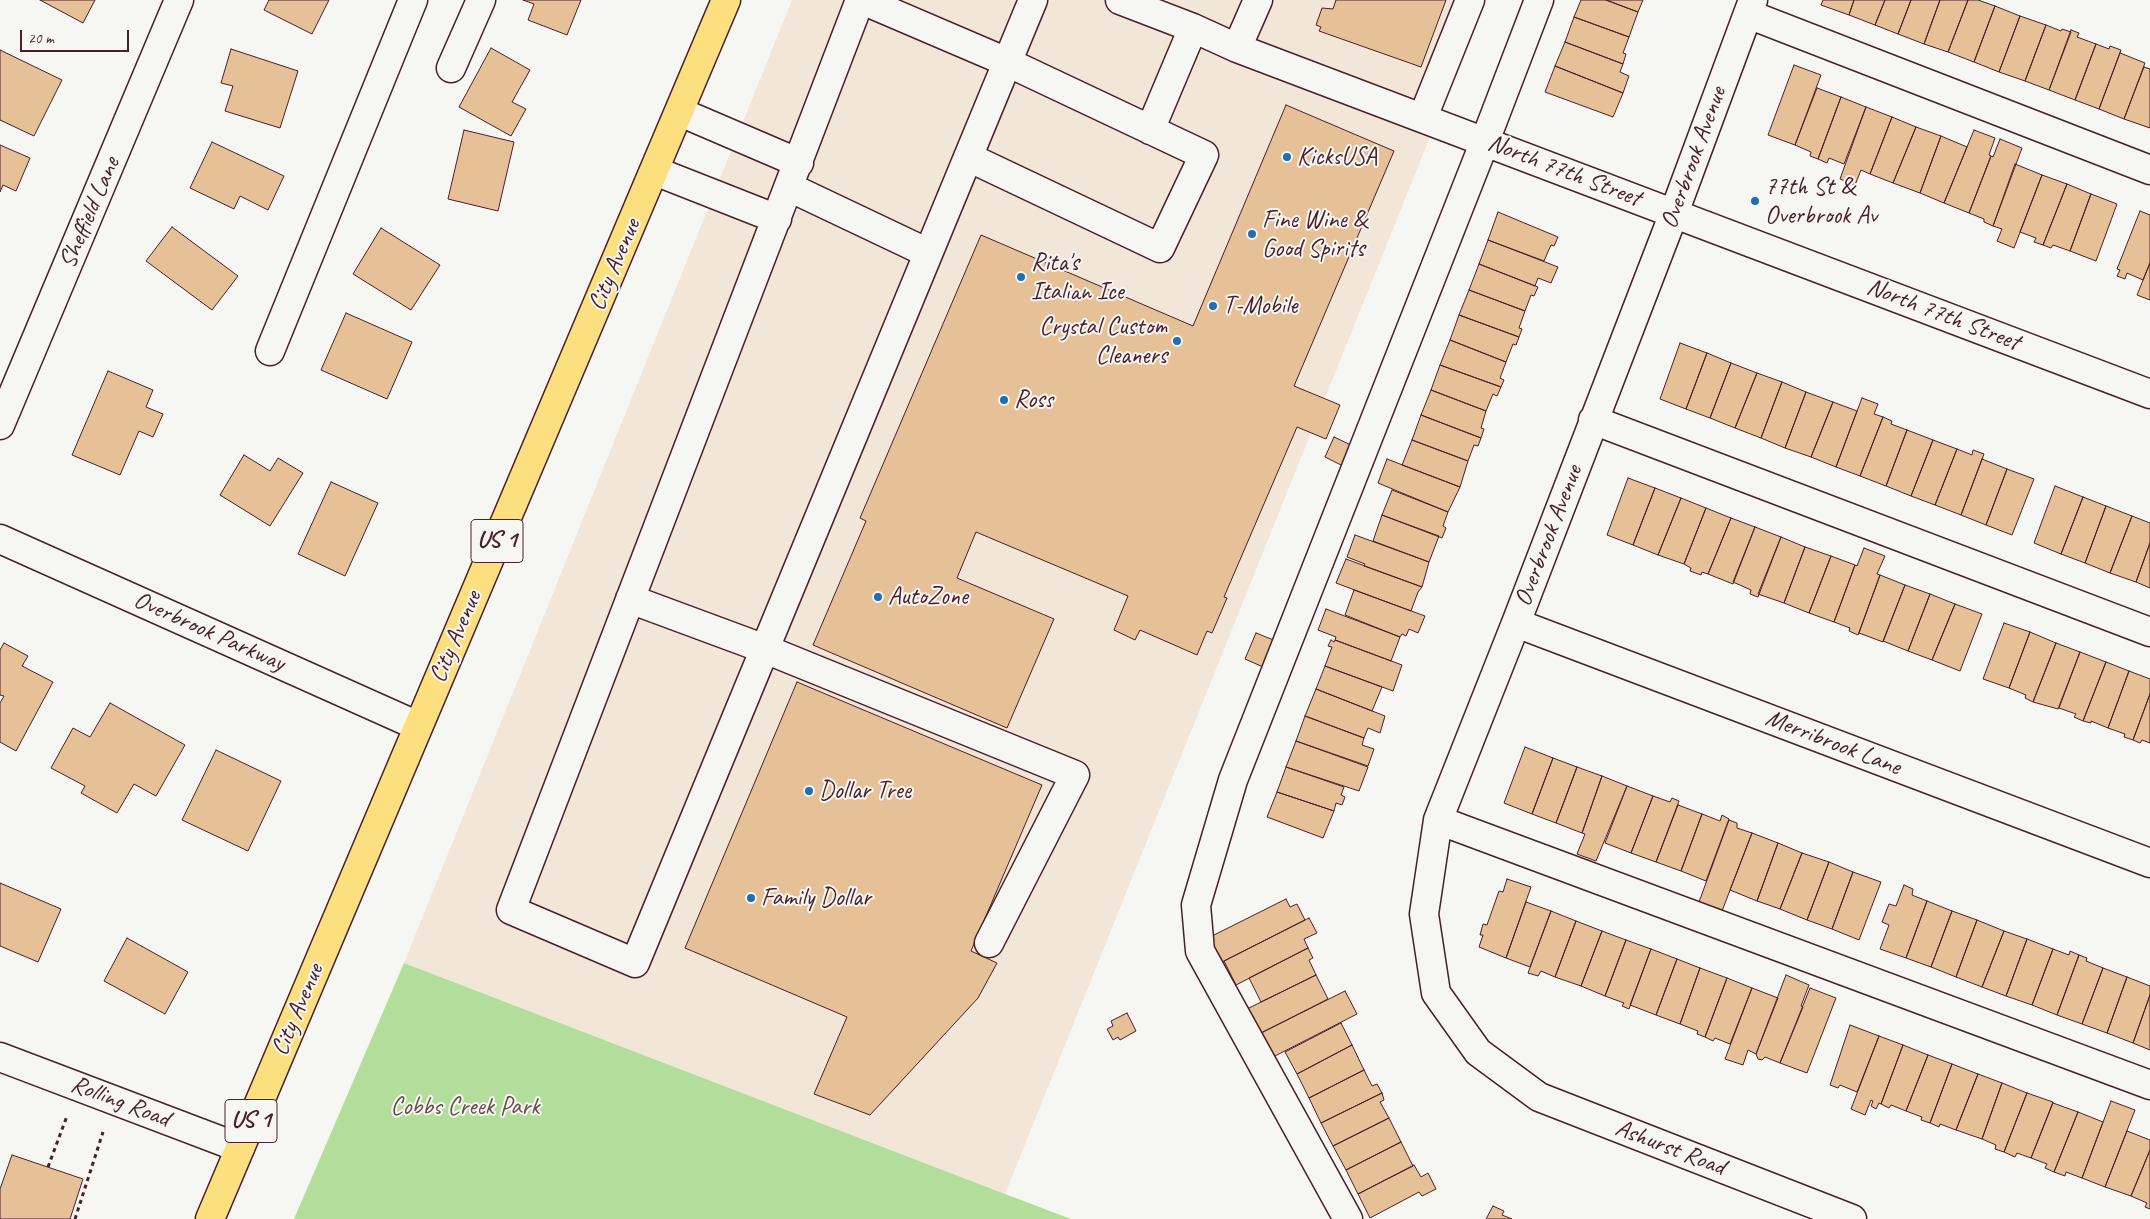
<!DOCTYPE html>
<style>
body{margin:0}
#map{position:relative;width:2150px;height:1219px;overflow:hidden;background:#f6f6f2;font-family:Caveat,sans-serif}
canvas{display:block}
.scale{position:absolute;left:20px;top:30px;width:109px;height:22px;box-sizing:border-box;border:2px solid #4a1f2b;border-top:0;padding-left:6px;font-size:15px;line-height:18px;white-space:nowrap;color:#4a1f2b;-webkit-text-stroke:4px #f6f6f2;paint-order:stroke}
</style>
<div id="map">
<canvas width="2150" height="1219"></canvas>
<div class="scale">20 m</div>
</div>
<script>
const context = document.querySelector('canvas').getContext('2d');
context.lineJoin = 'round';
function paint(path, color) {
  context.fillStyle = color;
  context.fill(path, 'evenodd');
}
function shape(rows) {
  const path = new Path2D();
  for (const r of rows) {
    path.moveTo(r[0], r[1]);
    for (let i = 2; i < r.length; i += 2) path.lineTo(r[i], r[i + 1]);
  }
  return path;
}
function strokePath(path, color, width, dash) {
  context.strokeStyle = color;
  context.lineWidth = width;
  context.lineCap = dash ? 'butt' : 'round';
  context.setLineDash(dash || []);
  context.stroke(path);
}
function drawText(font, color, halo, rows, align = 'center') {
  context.font = font + ' Caveat,sans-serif';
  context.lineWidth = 4;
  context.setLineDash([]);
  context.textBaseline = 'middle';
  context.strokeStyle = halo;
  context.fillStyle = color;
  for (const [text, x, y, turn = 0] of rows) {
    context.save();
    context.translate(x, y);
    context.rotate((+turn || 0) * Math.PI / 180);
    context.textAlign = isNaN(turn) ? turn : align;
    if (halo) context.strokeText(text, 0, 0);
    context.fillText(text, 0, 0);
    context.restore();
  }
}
paint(shape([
 [792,0,1485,0,1005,1194,404,963]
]), '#f1e6d7');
paint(shape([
 [404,963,1005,1194,1071,1219,294,1219]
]), '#b3dd9a');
const building = shape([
 [40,0,95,0,83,23,40,0],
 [269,0,329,0,312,34,264,10,269,0],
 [523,0,581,0,567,35,528,20,534,4,523,0],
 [1336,0,1446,0,1421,67,1319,31,1321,27,1316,25,1322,8,1333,9,1336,0],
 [1581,0,1606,0,1638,12,1629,37,1574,17,1581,0],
 [1606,0,1643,0,1638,12,1606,0],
 [1823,0,1854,0,1849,15,1821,5,1823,0],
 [1854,0,1885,0,1875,25,1849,15,1854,0],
 [1885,0,1911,0,1898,34,1875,25,1885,0],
 [1911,0,1940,0,1924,44,1898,34,1911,0],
 [1940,0,1968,0,1948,52,1924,44,1940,0],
 [1968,0,1978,0,1995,6,1974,62,1948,52,1968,0],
 [1995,6,2020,16,1999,72,1974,62,1995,6],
 [2020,16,2046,25,2025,81,1999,72,2020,16],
 [1574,17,1629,37,1623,53,1626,54,1623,64,1565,42,1574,17],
 [2046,25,2061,31,2062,29,2071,32,2049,90,2025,81,2046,25],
 [2071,30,2079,33,2077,37,2096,44,2075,100,2049,90,2071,30],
 [1565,42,1623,64,1620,72,1629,76,1623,93,1555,66,1565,42],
 [2096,44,2109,49,2110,46,2121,50,2099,109,2075,100,2096,44],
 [491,48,530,70,512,102,526,109,511,136,459,107,491,48],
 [231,49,298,71,280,128,225,111,233,86,221,83,231,49],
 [0,50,62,80,34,136,0,120,0,50],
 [2120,53,2145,63,2124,119,2099,109,2120,53],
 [1794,65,1821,75,1795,145,1768,135,1794,65],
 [1555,66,1623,93,1613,117,1545,92,1555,66],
 [2144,67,2150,69,2150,128,2124,119,2144,67],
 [1817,88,1841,97,1818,159,1810,156,1811,152,1795,145,1817,88],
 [1841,97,1866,107,1844,164,1829,158,1827,163,1818,159,1841,97],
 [1286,105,1394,151,1294,386,1340,405,1326,439,1297,427,1224,597,1227,598,1212,633,1207,631,1197,655,1140,630,1135,640,1114,630,1128,596,976,532,957,578,1054,619,1007,728,813,645,866,521,860,518,981,235,1193,326,1286,105],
 [1866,107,1892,117,1870,174,1861,170,1855,185,1840,179,1866,107],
 [1892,117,1916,127,1893,183,1870,174,1892,117],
 [1916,127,1941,136,1920,193,1893,183,1916,127],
 [464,130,514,142,498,211,448,199,464,130],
 [1974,130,1995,138,1989,155,1991,156,1969,213,1944,203,1974,130],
 [1941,136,1967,147,1944,203,1920,193,1941,136],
 [2000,139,2022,148,1993,226,1984,222,1984,219,1969,213,1991,156,1993,157,2000,139],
 [212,142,284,176,268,210,240,196,234,209,190,188,212,142],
 [0,145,30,158,16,191,3,185,0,192,0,145],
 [2015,164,2042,175,2014,248,1997,241,2002,229,1993,226,2015,164],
 [2042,175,2067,184,2043,245,2034,242,2036,238,2020,232,2042,175],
 [2067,184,2091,194,2070,251,2053,245,2051,248,2043,245,2067,184],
 [2091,194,2117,204,2096,261,2070,251,2091,194],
 [2140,211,2150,215,2150,263,2143,280,2127,273,2125,279,2117,276,2120,270,2117,269,2140,211],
 [1498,212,1558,237,1554,246,1551,245,1544,261,1488,240,1498,212],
 [172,227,238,276,212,310,146,261,172,227],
 [381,228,440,265,411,310,353,274,381,228],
 [1488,240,1558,267,1551,283,1538,278,1535,286,1479,264,1488,240],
 [2150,263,2150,300,2137,295,2150,263],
 [1479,264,1538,287,1534,296,1531,295,1525,311,1469,290,1479,264],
 [1469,290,1525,311,1519,328,1522,329,1519,337,1459,315,1469,290],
 [346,313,412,342,387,399,321,370,346,313],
 [1459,315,1519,337,1516,345,1513,344,1506,362,1450,340,1459,315],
 [1450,340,1506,362,1500,378,1504,380,1501,387,1440,365,1450,340],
 [1680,343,1707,353,1686,409,1660,399,1680,343],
 [1707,353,1731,363,1710,418,1686,409,1707,353],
 [1731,363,1757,373,1735,428,1710,418,1731,363],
 [1440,365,1501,387,1497,396,1493,394,1486,411,1431,390,1440,365],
 [108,371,153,390,146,407,163,414,153,437,139,431,120,475,72,455,108,371],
 [1757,373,1782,382,1761,438,1735,428,1757,373],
 [1782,382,1806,392,1785,448,1761,438,1782,382],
 [1431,390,1486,411,1481,428,1484,429,1481,438,1421,415,1431,390],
 [1806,392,1833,402,1811,457,1785,448,1806,392],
 [1862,398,1878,404,1874,414,1883,417,1860,476,1836,467,1862,398],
 [1833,402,1857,411,1836,467,1811,457,1833,402],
 [1421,415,1481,438,1478,446,1474,445,1468,461,1412,440,1421,415],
 [1883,417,1892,421,1891,424,1907,430,1886,486,1860,476,1883,417],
 [1907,430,1933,440,1911,496,1886,486,1907,430],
 [1334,437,1353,446,1343,466,1325,457,1334,437],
 [1412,440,1468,461,1460,487,1402,465,1412,440],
 [1933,440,1957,449,1935,505,1911,496,1933,440],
 [1957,449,1972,455,1973,450,1984,454,1961,515,1935,505,1957,449],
 [244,455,270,471,278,458,303,473,270,526,220,495,244,455],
 [1387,459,1460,487,1448,512,1378,483,1387,459],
 [1982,459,2007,469,1986,525,1961,515,1982,459],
 [2007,469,2034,479,2012,535,1986,525,2007,469],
 [1628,478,1655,488,1633,545,1607,535,1628,478],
 [331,482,378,503,345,576,298,554,331,482],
 [2055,486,2083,497,2061,554,2034,543,2055,486],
 [1655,488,1681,498,1658,555,1633,545,1655,488],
 [1392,490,1448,512,1443,526,1446,528,1442,538,1382,515,1392,490],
 [2083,497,2106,506,2085,563,2061,554,2083,497],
 [1681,498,1706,508,1684,564,1658,555,1681,498],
 [2106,506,2132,516,2110,573,2085,563,2106,506],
 [1706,508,1731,518,1708,574,1702,572,1701,575,1690,571,1691,568,1684,564,1706,508],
 [1382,515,1439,536,1429,562,1373,541,1382,515],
 [2132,516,2150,523,2150,543,2136,582,2110,573,2132,516],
 [1731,518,1755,527,1733,584,1708,574,1731,518],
 [1755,527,1781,537,1758,597,1750,594,1751,590,1733,582,1755,527],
 [1355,535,1429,562,1422,587,1364,566,1365,564,1347,557,1355,535],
 [1781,537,1805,547,1784,603,1758,594,1781,537],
 [2150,543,2150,588,2136,582,2150,543],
 [1805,547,1831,556,1809,613,1784,603,1805,547],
 [1864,548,1885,556,1877,574,1880,575,1858,635,1849,631,1850,628,1834,622,1855,565,1857,566,1864,548],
 [1831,556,1855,565,1834,622,1809,613,1831,556],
 [1346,559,1422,587,1418,592,1411,611,1336,583,1346,559],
 [1880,575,1905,585,1883,642,1859,633,1880,575],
 [1905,585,1930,594,1908,651,1883,641,1905,585],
 [1354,590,1425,616,1418,633,1409,629,1406,636,1402,634,1400,637,1345,615,1354,590],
 [1930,594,1955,604,1932,660,1908,651,1930,594],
 [1955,604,1982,614,1960,671,1932,660,1955,604],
 [1326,609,1400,637,1391,661,1335,640,1336,637,1318,630,1326,609],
 [2004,623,2030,632,2009,688,1983,679,2004,623],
 [2030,632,2056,643,2033,702,2025,698,2026,695,2009,688,2030,632],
 [1256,633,1281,643,1270,670,1245,659,1256,633],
 [1331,640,1334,642,1335,640,1402,665,1393,691,1325,666,1332,647,1328,646,1331,640],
 [4,643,28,656,22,666,53,682,16,751,0,742,0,703,4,696,0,695,0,650,4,643],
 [2056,643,2080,652,2058,709,2033,702,2056,643],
 [2080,652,2106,662,2083,721,2074,717,2076,714,2059,708,2080,652],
 [2106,662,2129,671,2108,728,2091,721,2091,723,2083,721,2106,662],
 [1325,666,1382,687,1372,711,1316,689,1325,666],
 [2129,671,2150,679,2150,694,2133,740,2124,737,2125,734,2108,728,2129,671],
 [797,682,1042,785,971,951,997,963,978,998,870,1115,814,1094,847,1017,685,948,797,682],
 [1316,689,1385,716,1380,733,1368,728,1364,738,1305,716,1316,689],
 [2150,694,2150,743,2142,740,2140,743,2133,740,2150,694],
 [110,703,185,745,156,796,134,784,117,813,81,793,85,786,51,768,73,728,90,737,110,703],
 [1305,716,1364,738,1362,745,1374,749,1368,766,1296,741,1305,716],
 [1296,741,1368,767,1359,791,1286,767,1296,741],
 [1525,747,1553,758,1532,814,1504,803,1525,747],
 [216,750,281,781,248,851,182,820,216,750],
 [1553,758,1577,767,1556,823,1532,814,1553,758],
 [1286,767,1344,787,1341,795,1345,797,1342,805,1336,803,1334,811,1277,792,1286,767],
 [1577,767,1602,776,1582,833,1556,823,1577,767],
 [1602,776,1627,786,1596,861,1577,854,1585,834,1582,833,1602,776],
 [1627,786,1653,796,1631,853,1605,843,1627,786],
 [1277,792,1334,811,1323,838,1267,817,1277,792],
 [1653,796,1670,802,1672,798,1679,801,1656,862,1631,853,1653,796],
 [1678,805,1702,814,1681,871,1656,862,1678,805],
 [1702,814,1720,821,1722,815,1729,819,1706,881,1681,871,1702,814],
 [1729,820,1737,823,1737,828,1752,833,1722,911,1699,902,1729,820],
 [1752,833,1778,843,1757,901,1730,890,1752,833],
 [1778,843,1802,853,1780,909,1757,901,1778,843],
 [1802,853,1829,862,1807,920,1780,909,1802,853],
 [1829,862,1853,872,1832,929,1807,920,1829,862],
 [1853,872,1881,882,1859,940,1832,929,1853,872],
 [1507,879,1531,887,1506,958,1479,947,1483,935,1480,935,1483,924,1487,925,1499,891,1503,892,1507,879],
 [0,883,61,909,38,962,0,946,0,883],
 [1904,885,1913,889,1912,895,1927,901,1906,958,1880,949,1889,925,1882,922,1889,904,1896,906,1904,885],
 [1286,899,1290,907,1297,904,1305,920,1220,963,1208,938,1286,899],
 [1927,901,1952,911,1931,967,1906,958,1927,901],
 [1526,902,1551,911,1530,967,1506,958,1526,902],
 [1551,911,1576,921,1555,977,1541,971,1538,976,1528,973,1551,911],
 [1952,911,1977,920,1956,977,1931,967,1952,911],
 [1309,918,1317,933,1304,939,1308,948,1236,985,1224,961,1309,918],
 [1977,920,2004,931,1982,987,1956,977,1977,920],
 [1576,921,1602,931,1581,986,1555,977,1576,921],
 [1602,931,1626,940,1605,996,1581,986,1602,931],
 [2004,931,2027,939,2006,996,1982,987,2004,931],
 [127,938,188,972,165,1014,104,981,127,938],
 [2027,939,2053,949,2032,1005,2006,996,2027,939],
 [1626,940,1651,949,1629,1009,1622,1006,1624,1003,1605,996,1626,940],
 [1308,948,1313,958,1309,960,1316,975,1261,1002,1249,978,1308,948],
 [1651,949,1677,959,1656,1015,1630,1005,1651,949],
 [2053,949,2069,955,2070,951,2079,955,2057,1015,2032,1005,2053,949],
 [2079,955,2087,958,2086,961,2103,968,2082,1024,2057,1015,2079,955],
 [1677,959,1700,968,1680,1024,1656,1015,1677,959],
 [1700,968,1727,978,1705,1037,1697,1034,1698,1031,1680,1024,1700,968],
 [2103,968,2127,977,2107,1033,2082,1024,2103,968],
 [1316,975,1328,999,1261,1033,1247,1009,1316,975],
 [1786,975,1809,985,1801,1006,1803,1007,1780,1063,1765,1057,1762,1060,1758,1059,1756,1054,1786,975],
 [2127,977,2150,986,2150,995,2133,1043,2107,1033,2127,977],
 [1727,978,1752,988,1730,1044,1715,1038,1713,1041,1705,1037,1727,978],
 [1752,988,1778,998,1756,1054,1748,1050,1743,1065,1725,1059,1752,988],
 [1810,988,1836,998,1807,1073,1780,1063,1810,988],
 [1345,991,1357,1014,1273,1057,1261,1033,1345,991],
 [2150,995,2150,1050,2133,1043,2150,995],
 [1127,1013,1136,1031,1120,1040,1118,1037,1113,1040,1107,1029,1113,1026,1111,1021,1127,1013],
 [1341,1023,1352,1045,1297,1074,1285,1052,1341,1023],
 [1850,1025,1879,1036,1857,1092,1840,1085,1838,1088,1830,1085,1850,1025],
 [1879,1036,1903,1045,1881,1104,1879,1103,1876,1109,1871,1106,1873,1101,1871,1100,1865,1115,1851,1109,1879,1036],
 [1352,1045,1364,1070,1309,1098,1297,1074,1352,1045],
 [1903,1045,1928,1055,1906,1111,1891,1105,1889,1108,1881,1104,1903,1045],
 [1928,1055,1952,1064,1930,1123,1921,1120,1922,1117,1906,1111,1928,1055],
 [1952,1064,1978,1074,1956,1130,1940,1124,1939,1127,1930,1123,1952,1064],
 [1364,1070,1372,1086,1377,1084,1382,1093,1321,1123,1309,1098,1364,1070],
 [1978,1074,2002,1083,1982,1139,1956,1130,1978,1074],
 [2002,1083,2027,1093,2004,1152,1995,1149,1996,1145,1982,1139,2002,1083],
 [1382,1093,1384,1100,1380,1102,1389,1118,1333,1146,1321,1123,1382,1093],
 [2027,1093,2053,1102,2031,1158,2017,1153,2015,1157,2004,1152,2027,1093],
 [2111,1101,2135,1110,2105,1187,2082,1178,2111,1101],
 [2053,1103,2078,1112,2054,1172,2045,1168,2047,1164,2031,1158,2053,1103],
 [2078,1112,2103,1122,2082,1178,2066,1172,2065,1176,2054,1172,2078,1112],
 [1389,1118,1401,1142,1346,1170,1333,1146,1389,1118],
 [2127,1131,2150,1140,2150,1150,2131,1196,2105,1187,2127,1131],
 [1401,1142,1413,1166,1358,1194,1346,1170,1401,1142],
 [2150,1150,2150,1209,2145,1207,2147,1203,2131,1196,2150,1150],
 [12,1155,83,1179,70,1219,0,1219,0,1189,12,1155],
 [1414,1165,1421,1177,1428,1173,1436,1189,1422,1196,1419,1192,1370,1218,1358,1194,1414,1165],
 [1493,1206,1504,1211,1502,1215,1512,1219,1486,1219,1493,1206]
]);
paint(building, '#e6c097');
strokePath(building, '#4a1f2b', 1);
const minor = shape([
 [860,0,511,910,635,963,1033,0],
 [862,0,1007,62,1204,155,1160,248,968,157],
 [1120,0,1193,28,1237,48,2150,394],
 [1753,0,1674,213,1516,623,1438,820,1424,914,1436,993,1478,1052,1539,1097,1852,1219],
 [1748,14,2150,170],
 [1237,48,1258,0],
 [451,68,481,0],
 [680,112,799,163],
 [1423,117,1470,0],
 [1150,130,1193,28],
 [655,171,777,219],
 [789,187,928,253],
 [270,351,413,0],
 [1593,420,2150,632],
 [0,425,179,0],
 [0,539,418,726],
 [630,599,765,649,1075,775,989,943],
 [1516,623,2150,863],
 [1438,820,2150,1085],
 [0,1057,240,1148],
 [1348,1219,1200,951,1196,905,1233,780,1485,141,1539,0]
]);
const highway = shape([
 [210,1219,726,0]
]);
strokePath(minor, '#4a1f2b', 31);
strokePath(highway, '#4a1f2b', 31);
strokePath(shape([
 [48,1167,67,1116],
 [75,1219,103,1132]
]), '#4a1f2b', 3, [4, 4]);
strokePath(minor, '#f6f6f2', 28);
strokePath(highway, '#fce080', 28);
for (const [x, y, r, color] of [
 [1287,157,5,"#1f6fb2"],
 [1755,201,5,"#1f6fb2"],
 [1252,234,5,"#1f6fb2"],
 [1021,277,5,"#1f6fb2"],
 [1213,306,5,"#1f6fb2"],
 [1177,341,5,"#1f6fb2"],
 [1004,400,5,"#1f6fb2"],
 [878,597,5,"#1f6fb2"],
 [809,791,5,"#1f6fb2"],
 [751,898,5,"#1f6fb2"]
]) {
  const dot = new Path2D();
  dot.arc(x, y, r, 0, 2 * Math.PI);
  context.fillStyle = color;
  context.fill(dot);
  strokePath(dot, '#f6f6f2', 2);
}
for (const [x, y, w] of [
 [497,541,52],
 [251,1121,52]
]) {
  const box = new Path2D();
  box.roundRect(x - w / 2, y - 21.5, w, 43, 4);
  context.fillStyle = '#f6f6f2';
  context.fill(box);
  strokePath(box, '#4a1f2b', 1);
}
drawText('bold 24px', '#4a1f2b', null, [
 ["US 1",497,541],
 ["US 1",251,1121]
]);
drawText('25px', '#4a1f2b', '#f6f6f2', [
 ["KicksUSA",1297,157],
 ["77th St &",1765,187],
 ["Overbrook Av",1765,216],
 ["Fine Wine &",1262,220],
 ["Good Spirits",1262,249],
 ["Rita's",1031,263],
 ["Italian Ice",1031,292],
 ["T-Mobile",1223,306],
 ["Crystal Custom",1167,327,"right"],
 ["Cleaners",1167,356,"right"],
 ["Ross",1014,400],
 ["AutoZone",888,597],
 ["Dollar Tree",819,791],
 ["Family Dollar",761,898]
], 'left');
drawText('25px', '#4a1f2b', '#f6f6f2', [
 ["Overbrook Avenue",1694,158,-70],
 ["North 77th Street",1564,171,21],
 ["Sheffield Lane",90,213,-67],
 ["City Avenue",615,265,-67],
 ["North 77th Street",1943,315,21],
 ["Overbrook Avenue",1549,536,-69],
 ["Overbrook Parkway",209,632,24],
 ["City Avenue",456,637,-67],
 ["Merribrook Lane",1833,743,21],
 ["City Avenue",298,1010,-67],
 ["Rolling Road",120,1102,21],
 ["Ashurst Road",1670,1148,21]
]);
drawText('25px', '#644e47', '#f6f6f2', [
 ["Cobbs Creek Park",465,1107]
]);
</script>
